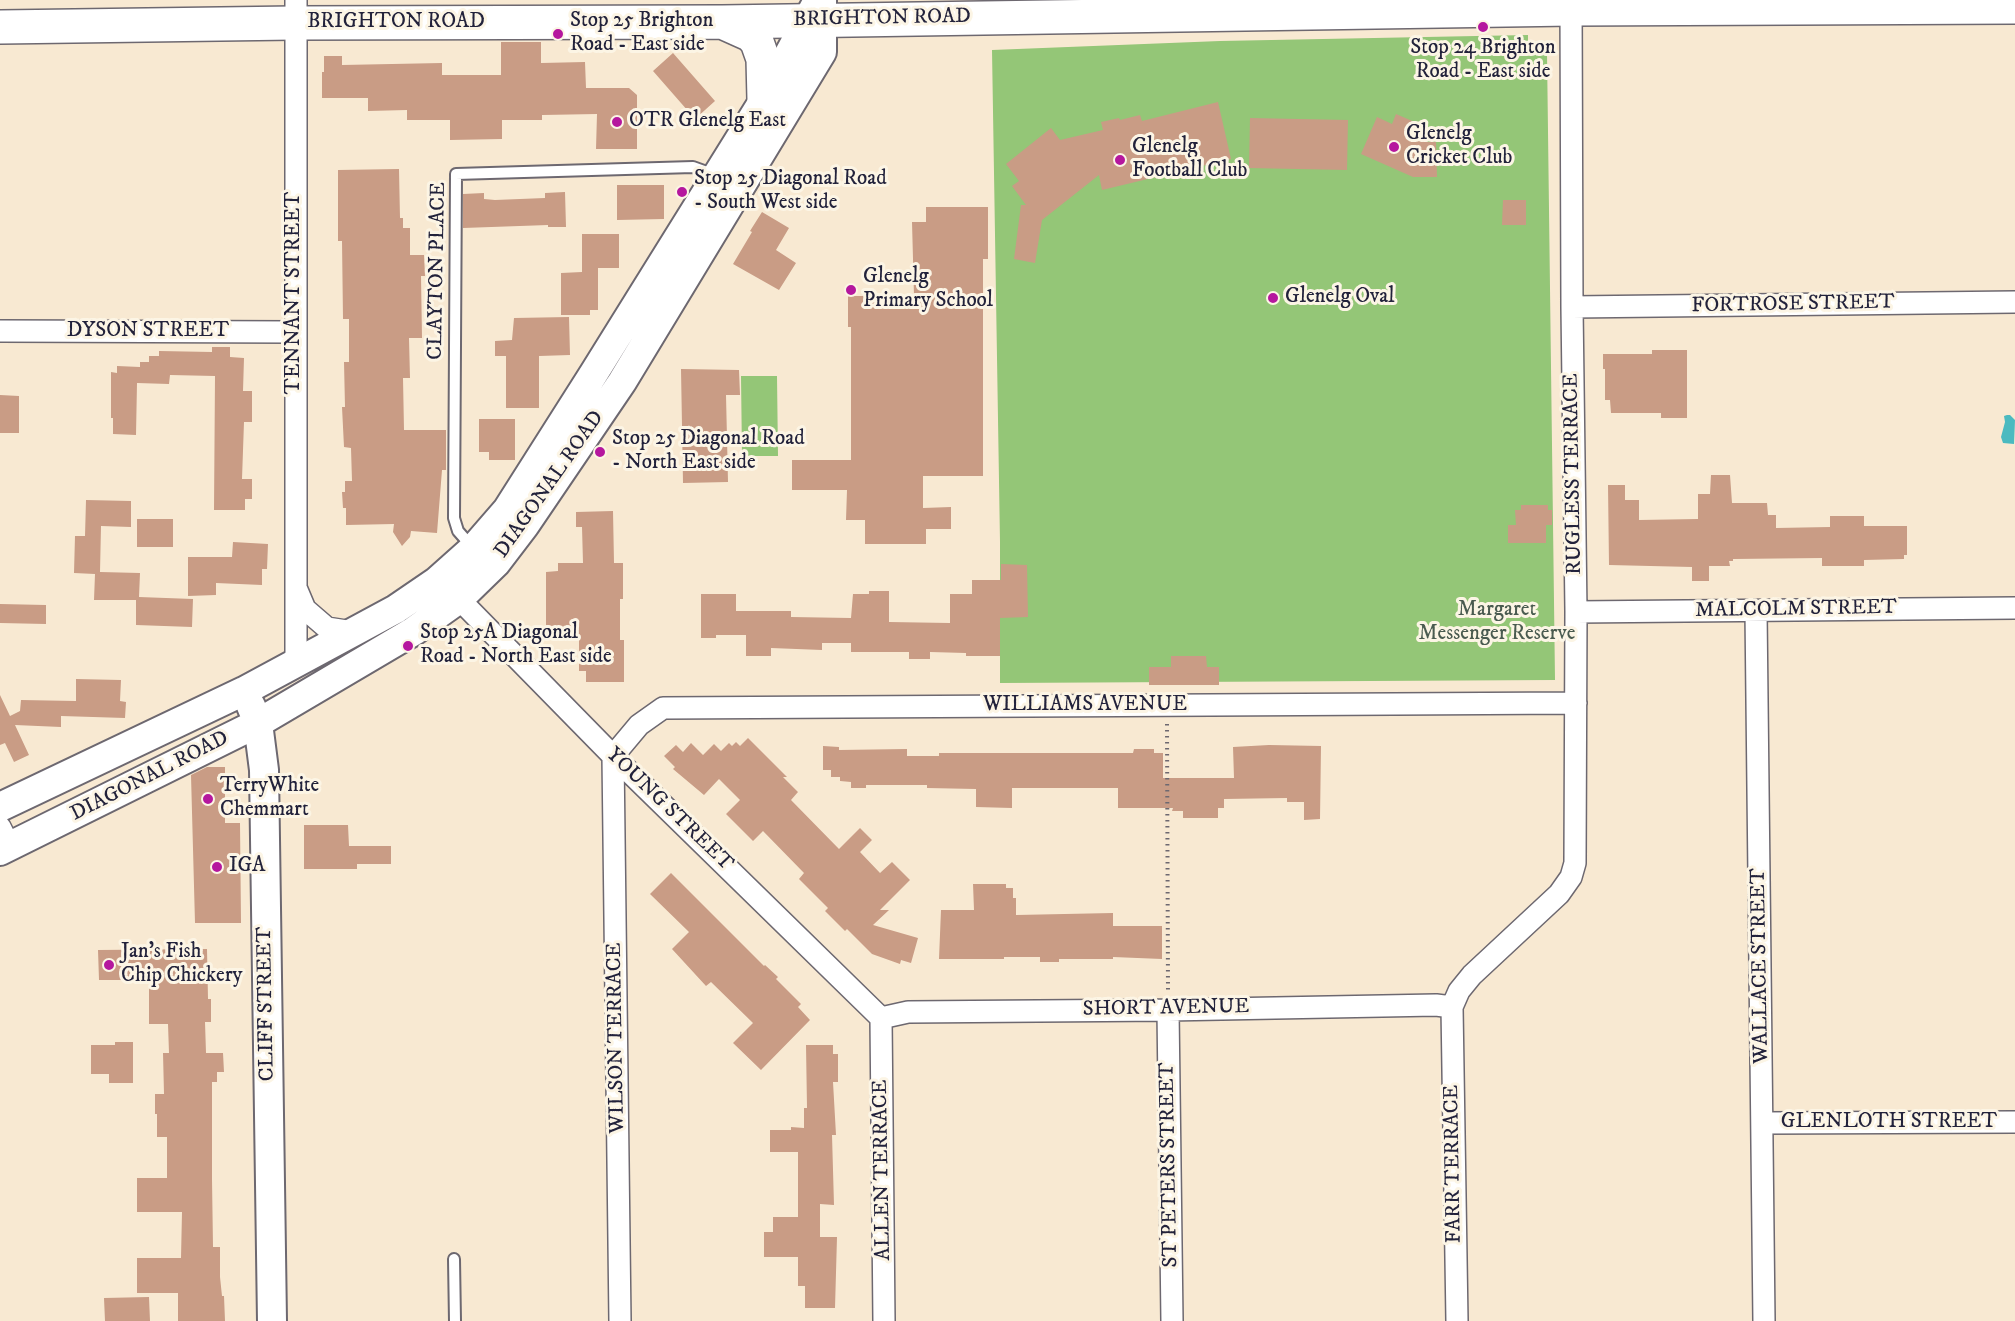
<!DOCTYPE html>
<style>
body{margin:0}
canvas{display:block;background:#f8e9d2}
</style>
<canvas width="2015" height="1321"></canvas>
<script>
const context = document.querySelector('canvas').getContext('2d');
context.lineJoin = 'round';
function paint(path, color) {
  context.fillStyle = color;
  context.fill(path, 'evenodd');
}
function shape(rows) {
  const path = new Path2D();
  for (const r of rows) {
    path.moveTo(r[0], r[1]);
    for (let i = 2; i < r.length; i += 2) path.lineTo(r[i], r[i + 1]);
  }
  return path;
}
function strokePath(path, color, width, dash) {
  context.strokeStyle = color;
  context.lineWidth = width;
  context.lineCap = dash ? 'butt' : 'round';
  context.setLineDash(dash || []);
  context.stroke(path);
}
function drawText(font, color, halo, rows, align = 'center') {
  context.font = font + ' "IM FELL DW Pica",serif';
  context.lineWidth = 6;
  context.setLineDash([]);
  context.textBaseline = 'middle';
  context.strokeStyle = halo;
  context.fillStyle = color;
  for (const [text, x, y, turn = 0] of rows) {
    context.save();
    context.translate(x, y);
    context.rotate((+turn || 0) * Math.PI / 180);
    context.textAlign = isNaN(turn) ? turn : align;
    if (halo) context.strokeText(text, 0, 0);
    context.fillText(text, 0, 0);
    context.restore();
  }
}
paint(shape([
 [1528,35,1528,52,1547,53,1555,680,1000,683,1000,542,992,50,1220,41],
 [741,376,777,376,778,456,742,456]
]), '#94c677');
paint(shape([
 [2007,415,2010,415,2015,420,2014,444,2003,443,2001,437,2005,422,2004,416]
]), '#4bbac0');
paint(shape([
 [501,42,541,42,541,63,585,62,586,88,629,88,637,95,637,149,596,149,597,114,542,115,542,120,502,120,502,139,450,140,450,120,407,120,407,110,368,111,368,98,322,98,322,72,324,72,324,56,342,56,342,65,442,63,442,75,501,75],
 [673,53,715,101,695,119,653,71],
 [1218,102,1231,159,1102,190,1099,175,1042,220,1035,263,1014,259,1021,205,1026,205,1012,186,1019,181,1006,164,1051,128,1060,140,1103,130,1101,122,1119,118,1120,120,1140,115,1142,121],
 [1396,114,1431,129,1425,142,1436,142,1437,177,1413,177,1361,154,1377,117,1392,124],
 [1250,118,1348,120,1347,170,1249,168],
 [399,169,400,218,403,218,403,228,410,228,410,255,424,255,425,276,421,276,422,338,409,338,410,378,403,378,404,430,446,430,446,470,442,470,437,533,411,531,410,537,402,546,393,532,394,524,346,525,346,508,343,508,342,492,345,492,345,481,352,481,351,448,344,447,342,407,345,407,344,362,349,362,349,319,343,319,342,241,338,241,338,170],
 [617,185,664,185,664,219,617,220],
 [565,192,566,227,548,227,548,225,463,228,463,194,484,193,484,199,495,200,545,198,545,193],
 [1503,200,1526,200,1526,225,1502,225],
 [926,207,988,207,988,259,983,259,983,476,923,476,923,508,951,507,951,529,926,529,926,544,865,544,865,520,846,520,847,490,792,490,792,460,851,460,851,327,848,327,848,296,914,296,912,222,926,222],
 [762,212,789,228,776,250,796,263,779,290,733,264,752,232,750,231],
 [582,234,619,234,619,268,598,268,598,310,590,310,590,315,561,315,561,273,582,272],
 [569,317,570,355,539,356,539,408,506,408,506,356,495,356,495,341,512,340,514,318],
 [212,347,230,347,230,357,244,358,243,391,252,391,252,422,244,422,242,479,252,479,252,499,245,499,245,510,214,510,215,376,170,375,169,384,137,383,136,435,113,434,113,418,111,418,111,372,117,373,117,366,140,367,140,362,149,362,149,356,159,356,159,351,212,352],
 [1652,350,1687,350,1687,418,1661,418,1661,413,1611,413,1610,400,1605,400,1605,369,1603,369,1603,354,1652,354],
 [681,369,739,370,740,395,726,395,728,482,683,483],
 [0,395,19,396,19,433,0,433],
 [479,419,515,419,515,460,489,460,489,452,479,452],
 [1711,475,1730,475,1732,503,1767,503,1768,515,1776,515,1776,528,1830,527,1830,516,1864,516,1864,526,1907,526,1907,555,1904,555,1904,559,1864,560,1864,566,1822,566,1822,558,1733,559,1733,561,1729,561,1730,566,1709,566,1709,581,1692,581,1692,567,1609,565,1608,485,1625,485,1625,500,1639,500,1639,520,1698,519,1698,494,1710,494],
 [86,500,131,501,131,527,101,526,100,572,140,573,139,597,193,599,192,627,136,625,136,600,94,600,95,574,74,573,75,536,85,536],
 [1521,505,1548,505,1548,510,1552,510,1552,525,1546,525,1546,543,1508,543,1508,525,1516,525,1515,510,1521,510],
 [613,511,614,563,623,563,623,599,620,599,620,640,624,640,624,682,586,682,586,671,579,671,579,635,556,635,556,627,546,627,546,572,558,571,558,563,583,563,582,527,576,527,576,512],
 [137,519,173,519,173,547,137,547],
 [233,542,268,544,267,569,262,569,262,585,216,583,216,595,188,596,188,557,232,557],
 [1001,564,1027,565,1028,617,1000,618,1000,656,966,656,966,653,930,652,930,659,909,659,909,652,851,652,851,643,822,643,822,650,771,648,771,656,746,656,746,635,716,635,716,638,701,638,701,594,736,594,736,611,791,611,791,617,851,618,853,594,869,594,869,591,889,591,889,622,950,623,950,594,972,594,972,580,1001,580],
 [0,604,46,605,46,624,0,623],
 [1171,656,1206,656,1207,667,1219,667,1219,685,1149,685,1149,667,1171,667],
 [76,679,121,680,120,701,126,702,125,718,61,716,61,727,15,725,29,755,14,762,5,743,0,745,0,695,10,716,20,711,21,700,76,701],
 [748,738,787,777,783,777,798,792,791,800,839,849,860,828,872,840,860,852,880,873,892,862,910,880,880,910,889,910,873,925,918,938,911,963,901,960,900,964,872,954,847,929,845,931,825,911,828,908,799,879,804,873,763,831,753,841,726,814,740,800,719,779,704,795,673,769,675,767,664,756,676,745,683,752,691,743,703,755,714,744,721,751,729,743,732,746,736,742,740,746],
 [1269,745,1321,746,1320,819,1304,820,1304,802,1287,802,1287,798,1224,799,1224,808,1218,808,1218,818,1183,818,1183,811,1172,811,1173,808,1118,808,1118,788,1012,788,1012,808,976,807,976,789,927,788,927,785,866,785,866,788,851,788,851,782,840,781,840,777,831,777,831,770,823,770,823,746,839,747,839,750,907,749,907,756,939,756,939,753,1133,753,1134,749,1154,749,1154,753,1163,753,1163,778,1234,778,1233,747],
 [207,767,225,767,225,823,240,823,241,923,195,923,191,775],
 [304,825,348,825,349,846,391,846,391,864,357,864,357,869,304,869],
 [671,873,764,966,765,965,778,977,776,979,801,1004,798,1007,810,1020,761,1070,733,1043,753,1023,711,982,706,986,672,949,689,932,650,894],
 [973,884,1006,884,1006,888,1013,888,1013,898,1016,898,1016,915,1113,913,1113,926,1162,926,1162,959,1113,957,1113,959,1059,959,1059,962,1040,962,1040,957,1004,957,1004,959,939,959,941,910,974,910],
 [207,949,208,999,211,999,211,1022,205,1022,206,1053,223,1053,224,1072,217,1072,217,1082,212,1082,212,1179,213,1247,220,1247,220,1277,222,1296,224,1296,225,1321,178,1321,178,1293,137,1293,137,1258,181,1258,182,1212,137,1212,137,1178,167,1178,167,1137,157,1137,157,1114,155,1114,155,1094,164,1094,163,1053,169,1053,168,1024,149,1024,149,980,99,980,98,950],
 [115,1042,133,1042,133,1083,109,1083,109,1074,91,1074,91,1045,115,1045],
 [806,1045,833,1045,833,1054,838,1054,838,1082,833,1082,836,1135,832,1135,834,1205,820,1204,820,1237,837,1237,835,1308,805,1308,805,1286,798,1286,798,1257,764,1257,764,1232,773,1232,773,1217,798,1217,798,1152,770,1152,770,1130,791,1130,791,1127,804,1128,804,1108,807,1108],
 [149,1297,150,1321,105,1321,104,1298]
]), '#c99c85');
const lane = shape([
 [473,548,458,531,454,518,456,174,693,167,715,175],
 [454,1259,455,1321]
]);
const street = shape([
 [296,0,296,662],
 [1572,307,2015,302],
 [0,331,295,332],
 [297,590,305,609,327,628,353,632],
 [459,599,613,756,881,1018],
 [1756,611,1764,1321],
 [1576,612,2015,608],
 [0,827,10,847],
 [1168,1010,1172,1321],
 [881,1018,908,1012,1168,1010,1436,1005,1452,1007],
 [881,1018,884,1321],
 [1763,1123,2015,1122],
 [620,1321,613,756,639,725,663,708,1576,703],
 [1457,1321,1452,1007,1459,991,1472,975,1559,894,1571,877,1575,863,1576,612,1572,307,1571,0]
]);
const secondary = shape([
 [251,706,258,723,264,770,272,1321],
 [0,807,244,691,396,609,437,581,474,548,507,510,594,373,764,100,816,4],
 [0,851,258,723,414,631,459,599,496,563,525,525,622,382,822,52,822,0]
]);
const primary = shape([
 [722,22,751,35,757,42,763,59,764,100],
 [0,27,294,23,722,22,1572,9,2015,7]
]);
strokePath(lane, '#6d6870', 14);
strokePath(street, '#6d6870', 24);
strokePath(secondary, '#6d6870', 32);
strokePath(primary, '#6d6870', 36);
strokePath(shape([
 [1167,724,1168,993]
]), '#6d6870', 4, [1.5, 4.5]);
strokePath(lane, '#fff', 10);
strokePath(street, '#fff', 21);
strokePath(secondary, '#fff', 28);
strokePath(primary, '#fff', 33);
for (const [x, y, r, color] of [
 [1483,27,6,"#b5179e"],
 [558,34,6,"#b5179e"],
 [617,122,6,"#b5179e"],
 [1394,147,6,"#b5179e"],
 [1120,160,6,"#b5179e"],
 [682,192,6,"#b5179e"],
 [851,290,6,"#b5179e"],
 [1273,298,6,"#b5179e"],
 [600,452,6,"#b5179e"],
 [408,646,6,"#b5179e"],
 [208,799,6,"#b5179e"],
 [217,867,6,"#b5179e"],
 [109,965,6,"#b5179e"]
]) {
  const dot = new Path2D();
  dot.arc(x, y, r, 0, 2 * Math.PI);
  context.fillStyle = color;
  context.fill(dot);
  strokePath(dot, '#fcf5e5', 2);
}
drawText('21px', '#22223b', '#fcf5e5', [
 ["BRIGHTON ROAD",882,19,-1],
 ["BRIGHTON ROAD",396,23],
 ["CLAYTON PLACE",438,271,-89],
 ["TENNANT STREET",295,293,-90],
 ["FORTROSE STREET",1793,305,-1],
 ["DYSON STREET",148,332],
 ["RUGLESS TERRACE",1574,474,-91],
 ["DIAGONAL ROAD",550,485,-55],
 ["MALCOLM STREET",1796,610,-1],
 ["WILLIAMS AVENUE",1085,706],
 ["DIAGONAL ROAD",150,777,-27],
 ["YOUNG STREET",669,810,44],
 ["WALLACE STREET",1761,966,-91],
 ["CLIFF STREET",267,1004,-91],
 ["SHORT AVENUE",1166,1009,-1],
 ["WILSON TERRACE",617,1038,-91],
 ["GLENLOTH STREET",1889,1123],
 ["FARR TERRACE",1454,1164,-91],
 ["ST PETERS STREET",1170,1165,-91],
 ["ALLEN TERRACE",883,1170,-91]
]);
drawText('21px', '#22223b', '#fcf5e5', [
 ["Stop 25 Brighton",570,22],
 ["Road - East side",570,46],
 ["Stop 24 Brighton",1483,49,"center"],
 ["Road - East side",1483,73,"center"],
 ["OTR Glenelg East",629,122],
 ["Glenelg",1406,135],
 ["Cricket Club",1406,159],
 ["Glenelg",1132,148],
 ["Football Club",1132,172],
 ["Stop 25 Diagonal Road",694,180],
 ["- South West side",694,204],
 ["Glenelg",863,278],
 ["Primary School",863,302],
 ["Glenelg Oval",1285,298],
 ["Stop 25 Diagonal Road",612,440],
 ["- North East side",612,464],
 ["Stop 25A Diagonal",420,634],
 ["Road - North East side",420,658],
 ["TerryWhite",220,787],
 ["Chemmart",220,811],
 ["IGA",229,867],
 ["Jan's Fish",121,953],
 ["Chip Chickery",121,977]
], 'left');
drawText('21px', '#4a5b50', '#fcf5e5', [
 ["Margaret",1497,611],
 ["Messenger Reserve",1497,635]
]);
</script>
